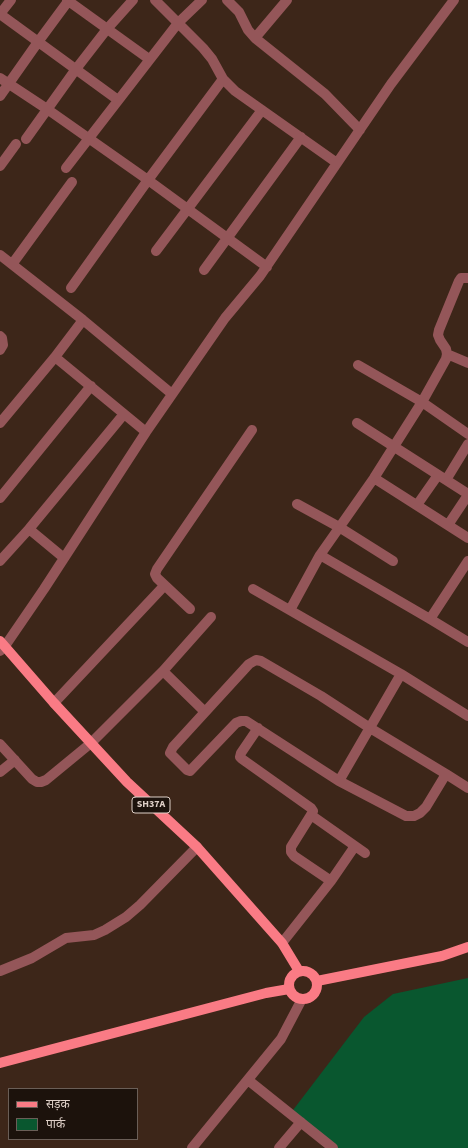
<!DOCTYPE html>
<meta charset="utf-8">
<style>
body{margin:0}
#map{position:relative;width:468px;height:1148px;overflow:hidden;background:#3d2619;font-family:"Source Sans 3","Noto Sans Devanagari",sans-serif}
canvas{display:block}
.legend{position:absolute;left:8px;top:1088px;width:130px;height:52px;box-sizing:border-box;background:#1c120c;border:1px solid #6a5e57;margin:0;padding:5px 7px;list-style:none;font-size:12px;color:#decfc7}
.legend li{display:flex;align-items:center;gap:8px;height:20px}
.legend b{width:20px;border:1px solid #6a5e57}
</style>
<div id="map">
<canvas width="468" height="1148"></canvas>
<ul class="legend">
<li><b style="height:5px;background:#fa7b85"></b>सड़क</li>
<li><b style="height:11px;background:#09572f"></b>पार्क</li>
</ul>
</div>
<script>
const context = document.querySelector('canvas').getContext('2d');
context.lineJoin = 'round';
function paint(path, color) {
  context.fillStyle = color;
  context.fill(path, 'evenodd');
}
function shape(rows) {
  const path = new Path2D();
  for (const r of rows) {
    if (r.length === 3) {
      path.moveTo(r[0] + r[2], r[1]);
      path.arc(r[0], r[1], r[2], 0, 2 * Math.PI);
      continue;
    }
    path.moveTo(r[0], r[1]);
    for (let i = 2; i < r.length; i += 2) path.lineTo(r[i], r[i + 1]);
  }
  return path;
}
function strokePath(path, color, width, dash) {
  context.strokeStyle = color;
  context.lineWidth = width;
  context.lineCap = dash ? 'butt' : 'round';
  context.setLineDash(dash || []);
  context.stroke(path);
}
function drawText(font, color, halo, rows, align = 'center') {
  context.font = font + ' "Source Sans 3",sans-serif';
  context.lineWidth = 3.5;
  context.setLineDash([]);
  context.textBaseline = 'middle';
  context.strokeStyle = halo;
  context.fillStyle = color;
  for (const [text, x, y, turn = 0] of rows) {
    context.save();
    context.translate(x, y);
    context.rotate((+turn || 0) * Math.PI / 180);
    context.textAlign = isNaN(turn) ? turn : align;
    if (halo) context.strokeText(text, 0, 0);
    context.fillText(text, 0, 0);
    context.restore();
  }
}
paint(shape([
 [468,978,468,1148,332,1148,290,1114,364,1017,393,994]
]), '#09572f');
strokePath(shape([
 [67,0,149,59],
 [155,0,203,48,212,59,223,79,235,91,337,163],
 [227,0,239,12,248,30,255,38,325,94,360,130],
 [0,14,118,100],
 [0,14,11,0],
 [255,38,287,0],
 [0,78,47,109,148,180,267,267],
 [0,96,38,42,69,0],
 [26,139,76,69,107,29,133,0],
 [0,166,16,144],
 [66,168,178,23,202,0],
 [156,251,262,110],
 [0,255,83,320,172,394],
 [13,263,72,182],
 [204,270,301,137],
 [71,288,148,180,223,79],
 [0,336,2,338,3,345,0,350],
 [447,354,468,363],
 [55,357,146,432],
 [358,365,422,402,468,434],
 [0,423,55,357,83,320],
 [357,423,468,494],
 [374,478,468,538],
 [446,480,468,444],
 [0,498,91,386],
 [297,504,339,527,393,561],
 [417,505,438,475],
 [448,525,468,495],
 [29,529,64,558],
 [320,555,430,619,468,642],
 [0,561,29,529,124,414],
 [253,589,401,674,468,716],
 [190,609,157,578,155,574,157,569,252,430],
 [290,610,320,555,374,478,422,402,446,359,447,354,446,349,440,340,438,335,439,330,459,281,461,278,468,278],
 [430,619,468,561],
 [0,651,5,646,44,589,146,432,225,318,260,276,391,84,454,0],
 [163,671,205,712],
 [54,703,164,586],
 [258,728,241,753,240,757,242,759,311,808,313,811,311,815,291,847,291,852,294,856,331,881],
 [0,744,32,779,37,782,41,782,46,780,91,743,163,671,211,617],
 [0,772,15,760],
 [446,774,426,807,420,813,414,816,406,816,339,781,246,721,241,721,236,723,190,771,187,770,170,753,173,747,249,664,256,660,261,661,321,696,370,728,446,774,468,788],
 [339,781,401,674],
 [311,815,365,853],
 [282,943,331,881,355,846],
 [0,971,32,958,66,938,94,935,105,930,126,917,140,905,197,847],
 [248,1080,333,1148],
 [192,1148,281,1039,302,999],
 [279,1148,301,1122]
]), '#945659', 10);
strokePath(shape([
 [0,641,54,703,127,782,197,847,282,943,299,971],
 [303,985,14],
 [317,981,442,956,468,947],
 [0,1063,266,993,289,989]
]), '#fa7b85', 10);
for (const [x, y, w] of [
 [151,805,38]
]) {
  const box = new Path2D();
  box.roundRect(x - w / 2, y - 8, w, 16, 3);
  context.fillStyle = '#1c120c';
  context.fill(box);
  strokePath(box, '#decfc7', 1);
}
drawText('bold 10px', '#decfc7', null, [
 ["SH37A",151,805]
]);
</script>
